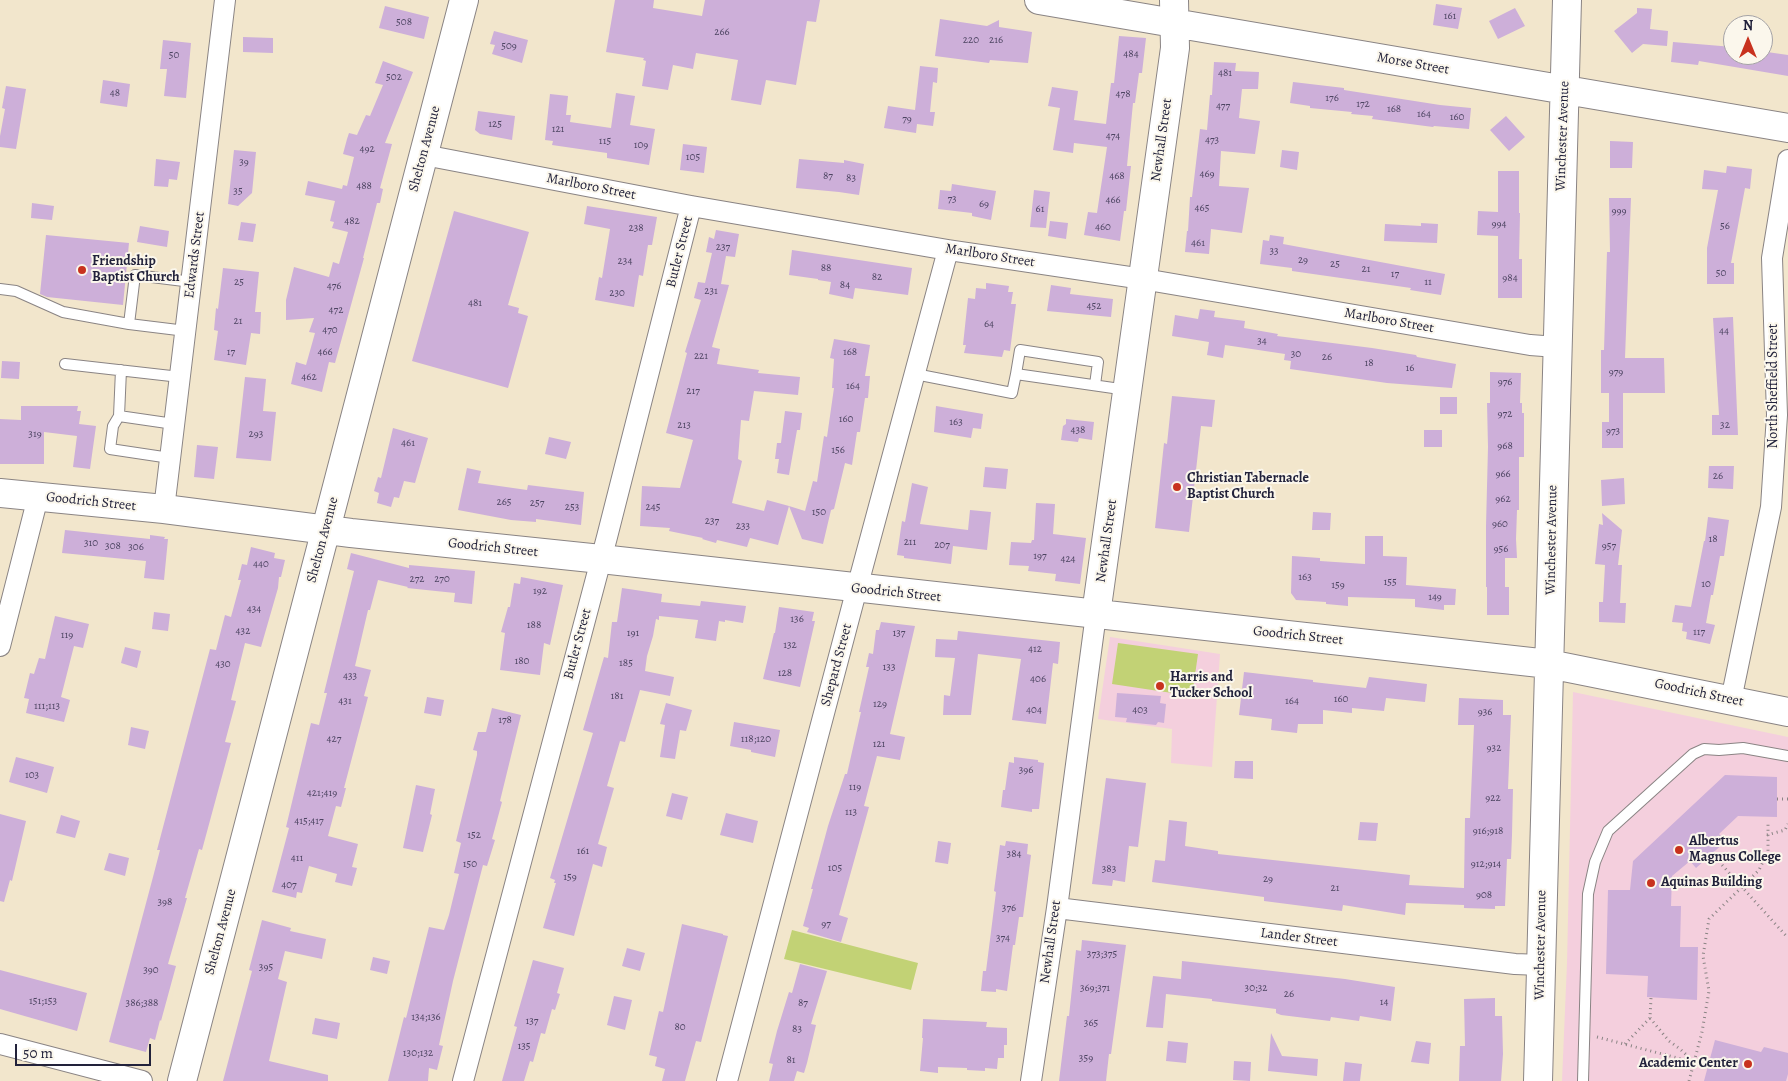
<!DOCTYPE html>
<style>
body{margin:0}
#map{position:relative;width:1788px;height:1081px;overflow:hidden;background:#f2e6cc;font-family:Alegreya,serif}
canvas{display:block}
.north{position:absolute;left:1723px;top:15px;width:50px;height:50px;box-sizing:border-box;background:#fbf7ec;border:1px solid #a4a2a5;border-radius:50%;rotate:0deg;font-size:14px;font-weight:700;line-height:20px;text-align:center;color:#22223b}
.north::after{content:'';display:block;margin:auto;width:18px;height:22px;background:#c8321e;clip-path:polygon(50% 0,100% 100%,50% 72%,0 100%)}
.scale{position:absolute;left:15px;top:1044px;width:136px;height:22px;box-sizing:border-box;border:2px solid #22223b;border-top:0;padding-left:6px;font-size:15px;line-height:18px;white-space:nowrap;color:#22223b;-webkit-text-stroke:4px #fbf7ec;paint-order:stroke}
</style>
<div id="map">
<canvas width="1788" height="1081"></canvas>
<div class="north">N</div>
<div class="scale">50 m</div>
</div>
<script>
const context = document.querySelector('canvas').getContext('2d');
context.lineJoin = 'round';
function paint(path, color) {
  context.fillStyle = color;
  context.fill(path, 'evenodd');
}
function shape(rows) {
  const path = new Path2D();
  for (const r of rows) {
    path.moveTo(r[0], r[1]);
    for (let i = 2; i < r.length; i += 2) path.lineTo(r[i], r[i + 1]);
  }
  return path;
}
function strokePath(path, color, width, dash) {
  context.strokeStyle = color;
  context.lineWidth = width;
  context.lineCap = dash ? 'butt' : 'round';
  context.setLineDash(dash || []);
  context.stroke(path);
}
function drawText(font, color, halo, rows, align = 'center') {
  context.font = font + ' Alegreya,serif';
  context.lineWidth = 4;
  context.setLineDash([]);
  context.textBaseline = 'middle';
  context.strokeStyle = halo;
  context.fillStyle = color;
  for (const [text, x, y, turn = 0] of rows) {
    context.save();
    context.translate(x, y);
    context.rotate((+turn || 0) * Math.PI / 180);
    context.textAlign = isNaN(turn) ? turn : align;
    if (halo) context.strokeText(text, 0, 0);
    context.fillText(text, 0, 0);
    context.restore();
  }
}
paint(shape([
 [1110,637,1220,654,1212,767,1171,763,1172,729,1098,719],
 [1573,692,1788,737,1788,1081,1562,1081,1567,963]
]), '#f4cfdd');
paint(shape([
 [1118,643,1198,654,1192,696,1112,684],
 [792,930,918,963,911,990,784,959]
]), '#c2d275');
paint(shape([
 [615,0,654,0,653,8,702,16,705,0,820,0,816,22,807,21,796,85,766,80,761,105,731,100,738,60,696,53,693,69,673,65,668,90,642,86,646,61,643,60,644,58,606,52],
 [1436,4,1462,8,1458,29,1433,25],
 [385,6,429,17,424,39,379,28],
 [1515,8,1525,26,1498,39,1489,21],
 [1637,8,1652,9,1650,29,1668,31,1667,46,1643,44,1632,53,1614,31,1637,13],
 [940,19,987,26,999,20,999,27,1032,32,1028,63,990,60,989,63,935,56],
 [494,31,528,40,522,63,492,54,495,45,490,44],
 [1119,36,1146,38,1142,73,1139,73,1135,103,1133,103,1127,166,1131,166,1126,211,1124,211,1120,241,1084,235,1088,212,1097,213,1107,147,1074,143,1073,153,1053,150,1060,108,1048,106,1052,87,1078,91,1074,120,1106,124,1111,83,1114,83],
 [243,37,273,38,273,53,243,52],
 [163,40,191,43,186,98,164,96,167,69,160,69],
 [1673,42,1733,47,1733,55,1767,55,1767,52,1788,55,1788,76,1699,61,1698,65,1671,62],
 [383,61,413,72,385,143,392,144,380,188,383,189,380,203,377,203,363,258,364,258,335,363,329,362,322,392,291,384,296,362,306,365,315,333,309,332,314,318,286,320,286,300,294,267,329,277,333,262,339,264,348,232,332,228,334,222,330,221,335,201,305,195,308,181,342,189,343,185,347,186,354,157,343,154,347,139,349,133,357,135,366,115,370,116,383,85,375,83],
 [1214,62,1236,63,1235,71,1259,72,1258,89,1242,89,1239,118,1260,121,1255,154,1221,151,1219,186,1249,188,1242,233,1211,229,1209,254,1185,252,1187,231,1188,231,1190,197,1192,197,1200,129,1207,130,1210,95,1212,95],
 [920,66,938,68,937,83,933,82,930,112,935,112,933,126,917,124,916,133,884,128,888,106,915,110],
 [103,80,130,84,127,107,100,103],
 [1293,82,1344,88,1344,90,1440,105,1471,108,1469,129,1434,126,1433,127,1372,119,1373,116,1351,114,1352,112,1310,108,1310,106,1290,103],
 [6,86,26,89,16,149,0,147,0,136,5,109,2,108],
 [616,93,635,96,630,125,655,129,649,165,607,158,607,153,552,145,553,141,545,140,550,94,568,96,566,115,571,115,570,122,611,128],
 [478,111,515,116,512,140,480,134,475,130],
 [1506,116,1525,137,1509,151,1490,130],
 [1610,141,1633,142,1632,168,1610,168],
 [683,144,707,147,704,173,680,170],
 [234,150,256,152,252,193,238,206,228,204],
 [1282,150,1299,152,1297,170,1280,167],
 [156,159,180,162,177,180,169,179,168,187,154,186],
 [799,159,844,163,844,160,864,164,859,195,839,192,796,188],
 [1727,166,1752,169,1750,189,1745,188,1731,263,1734,263,1734,284,1707,284,1707,248,1718,190,1702,189,1704,170,1726,173],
 [1498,171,1519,171,1519,213,1520,213,1519,259,1522,259,1522,298,1498,298,1498,236,1477,235,1478,211,1498,212],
 [952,184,996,191,991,220,972,216,972,213,938,209,940,190,951,191],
 [1034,190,1050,192,1046,228,1030,227],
 [1609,198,1631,198,1625,358,1664,358,1665,393,1623,393,1623,448,1602,448,1602,422,1609,422,1609,393,1601,393,1601,350,1604,350,1607,252,1610,252],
 [32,203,54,206,52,220,31,218],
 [587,206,657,217,652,245,648,245,643,276,639,275,634,307,595,300,599,277,602,278,610,229,584,224],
 [454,211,529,232,508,305,519,308,518,313,528,316,508,388,412,361],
 [1050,221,1068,223,1066,239,1048,236],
 [241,222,256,224,253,242,238,240],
 [1421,223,1438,224,1437,243,1384,241,1385,224,1421,226],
 [140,226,169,231,167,247,137,242],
 [716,230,739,234,735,257,726,256,721,284,729,285,712,347,720,349,717,364,759,370,758,373,800,377,798,395,754,391,749,421,741,420,738,459,742,461,732,503,764,511,767,500,789,506,778,545,750,538,747,547,717,540,716,543,702,539,703,538,669,531,670,528,640,526,642,486,680,488,693,440,666,433,687,353,685,352,701,300,694,298,698,282,705,283,712,253,706,252,709,237,714,239],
 [46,235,129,243,123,305,47,297,40,294],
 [1270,235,1284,237,1283,244,1445,274,1441,295,1410,290,1411,288,1292,271,1292,268,1260,264,1263,240,1269,241],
 [792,250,912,268,908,295,855,288,853,299,829,294,831,282,818,280,818,279,789,275],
 [223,268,259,272,255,312,261,312,260,334,251,333,246,365,214,360,218,331,214,330,216,308,218,309],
 [986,283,1009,286,1008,292,1013,292,1011,304,1016,304,1010,351,1004,350,1002,357,964,353,966,345,963,345,968,298,975,299,976,288,986,289],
 [1051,285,1071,288,1070,294,1113,299,1111,317,1047,311],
 [1200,309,1215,311,1214,317,1245,321,1244,328,1278,334,1277,336,1372,348,1416,355,1417,357,1456,364,1452,388,1387,383,1290,369,1291,361,1284,360,1285,354,1225,345,1223,358,1207,355,1209,342,1172,336,1175,315,1198,319],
 [1733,317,1738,435,1712,435,1712,415,1719,415,1713,318],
 [834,339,870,345,865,376,870,376,868,398,865,398,860,432,857,432,852,465,845,463,834,509,831,510,823,544,802,539,789,506,805,511,813,481,817,482,824,436,827,437,834,388,832,388,834,359,830,358],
 [2,361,20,362,19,379,1,378],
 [1490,372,1521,373,1520,403,1522,403,1522,413,1524,413,1524,457,1519,457,1519,510,1517,510,1516,539,1517,558,1505,558,1505,587,1509,587,1509,615,1487,615,1487,587,1486,587,1486,526,1488,447,1487,403,1490,403],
 [245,377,266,379,263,411,276,412,271,461,236,458],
 [1172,396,1215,400,1212,427,1201,426,1189,532,1155,528,1164,443,1167,444],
 [1440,397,1457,397,1457,414,1440,414],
 [21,406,78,406,77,411,81,411,79,424,96,426,90,469,73,467,77,436,44,432,44,464,0,464,0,419,21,420],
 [936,406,983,414,981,429,973,428,971,438,934,432],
 [785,411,802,413,800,430,797,430,789,475,777,473,779,459,775,459,777,443,781,443],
 [1066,419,1094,422,1092,440,1079,438,1078,442,1061,440,1063,426,1066,424],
 [393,428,428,438,415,483,404,481,399,498,394,497,391,507,377,503,379,493,374,491,378,477,381,478],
 [1424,430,1442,430,1442,447,1424,447],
 [549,437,571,442,566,459,545,454],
 [197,445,218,447,214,479,194,477],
 [1709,466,1734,466,1733,489,1708,488],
 [985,467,1008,469,1006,489,983,487],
 [467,468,481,471,478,483,527,490,528,485,584,492,581,525,536,519,536,522,511,520,458,510],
 [1624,478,1625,504,1602,506,1601,480],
 [912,483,928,487,920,524,968,530,970,510,991,512,987,550,953,546,951,564,904,558,904,556,897,555,902,521,905,522],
 [1036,503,1055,504,1053,534,1086,538,1080,584,1055,581,1056,574,1028,571,1029,566,1009,565,1011,542,1031,543,1032,540,1034,540],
 [1313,512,1331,513,1330,530,1312,530],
 [1602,513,1622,530,1618,565,1622,565,1620,603,1626,603,1625,623,1599,622,1599,602,1603,602,1605,565,1595,564,1599,524,1603,525],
 [1708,517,1729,520,1724,556,1720,556,1713,595,1711,595,1706,623,1715,625,1710,644,1686,639,1687,632,1682,631,1683,623,1672,622,1675,605,1691,607,1704,541,1705,541],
 [65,530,150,539,150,535,165,537,164,539,168,539,164,580,144,578,146,561,62,553],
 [1365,536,1383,536,1383,556,1407,557,1406,585,1456,589,1455,605,1444,605,1444,610,1415,607,1415,599,1348,597,1348,606,1326,604,1326,602,1296,600,1291,593,1292,556,1320,558,1320,561,1365,564],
 [251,547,275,553,274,558,285,560,281,577,279,577,278,588,261,647,245,643,231,700,236,701,225,742,231,743,202,850,199,849,185,898,187,898,168,964,176,966,161,1021,160,1020,155,1040,150,1038,146,1052,109,1042,153,877,160,850,157,850,210,649,216,650,225,615,231,617,241,580,238,580,242,564,247,565],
 [351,553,409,568,409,565,475,571,472,604,454,602,455,593,407,588,408,587,378,580,370,610,368,610,355,666,371,670,364,696,368,697,344,788,346,788,341,807,336,806,328,836,358,844,352,867,357,868,352,886,335,882,337,874,309,866,302,893,297,892,296,898,272,892,289,828,286,827,311,723,319,725,327,693,324,693,354,571,347,569],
 [521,577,563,585,550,645,544,643,540,675,500,670,505,633,501,632,508,607,510,607,514,583,520,584],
 [622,588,662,594,661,602,700,606,701,601,746,606,743,623,725,620,725,622,719,621,716,641,695,638,698,620,659,616,659,620,656,619,653,636,647,656,645,671,674,677,670,696,640,690,625,742,620,741,607,786,614,788,598,844,607,847,602,867,593,864,574,936,543,928,556,883,554,883,555,880,550,878,593,733,583,730,604,657,608,658,612,622,617,622],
 [779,607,814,612,812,621,815,621,800,687,763,679,774,633,775,633],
 [154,612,170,614,168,631,152,629],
 [55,616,89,624,83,648,74,646,61,697,70,700,64,722,26,713,29,699,24,698,30,673,34,674,39,658,45,659],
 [881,622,915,626,890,734,905,737,900,760,877,756,864,806,869,807,839,915,848,918,841,942,807,932,809,928,803,926,813,889,811,889,828,826,845,774,847,774,861,712,859,712,869,667,866,667,869,653,873,654,876,630,879,630],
 [958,631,1060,642,1058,664,1053,663,1046,724,1012,720,1021,659,978,654,971,715,943,715,944,695,950,696,955,658,935,657,936,639,957,640],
 [125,647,141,651,137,668,121,663],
 [1244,672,1313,680,1313,682,1366,688,1369,677,1427,684,1425,702,1386,698,1384,711,1352,708,1352,713,1323,710,1323,724,1298,724,1297,733,1271,730,1272,719,1239,715],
 [1117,693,1161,696,1160,703,1166,704,1164,723,1158,722,1156,725,1126,722,1127,718,1115,717],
 [427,697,444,700,441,716,424,713],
 [1459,698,1503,700,1503,715,1511,715,1508,789,1513,789,1512,835,1511,859,1507,859,1505,906,1495,906,1495,909,1464,908,1464,905,1406,903,1405,915,1343,905,1342,911,1264,901,1264,897,1152,882,1155,860,1165,861,1169,820,1187,822,1185,846,1218,851,1218,854,1410,875,1409,885,1464,888,1465,818,1470,818,1474,725,1458,725],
 [666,703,692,710,686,731,680,730,675,759,660,757,665,725,660,724],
 [492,708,521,715,500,801,502,802,492,839,495,840,487,866,483,865,453,981,439,1045,443,1046,437,1070,429,1068,428,1081,388,1081,404,1017,406,1018,429,927,444,930,449,915,459,874,454,873,461,843,456,841,477,755,477,751,473,750,478,732,486,732],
 [734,722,780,730,775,757,751,752,751,750,730,746],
 [131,727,149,731,145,749,128,745],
 [16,757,54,767,47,793,9,782],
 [1014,757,1038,760,1038,762,1044,763,1039,809,1032,809,1032,812,1001,807,1003,790,1005,790,1009,762,1014,763],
 [1235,761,1253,761,1253,779,1234,778],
 [1725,775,1777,777,1777,817,1738,816,1719,834,1726,841,1696,868,1690,861,1672,876,1671,906,1681,906,1680,947,1698,947,1697,1000,1647,997,1648,976,1606,974,1608,890,1630,890,1633,861],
 [1106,778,1146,783,1138,847,1129,846,1125,882,1113,880,1112,886,1092,884],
 [416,785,435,789,430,814,432,815,423,852,403,848],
 [672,793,688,797,682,820,666,816],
 [726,813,758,821,753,843,720,835],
 [0,814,26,821,12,881,10,880,4,902,0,901],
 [61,815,80,821,75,838,56,833],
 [1360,822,1378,823,1376,841,1358,840],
 [938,841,951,843,948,864,935,862],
 [1006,841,1028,844,1027,854,1031,855,1023,917,1019,917,1015,945,1013,945,1007,991,996,989,996,992,981,991,983,971,986,971,993,916,996,892,994,891,1000,845,1005,846],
 [109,853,129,858,125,876,104,870],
 [262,920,291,928,290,931,326,939,322,959,285,951,278,979,287,982,269,1061,328,1075,328,1081,223,1081,252,971,249,970],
 [682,924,723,934,723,935,728,936,701,1042,696,1041,685,1081,662,1081,665,1069,655,1066,657,1057,649,1055,659,1011,663,1012],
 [1082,940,1126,945,1111,1054,1109,1054,1106,1081,1059,1081,1067,1016,1069,1016,1076,950,1081,951],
 [627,948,645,953,640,971,622,966],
 [373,957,390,961,387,974,370,970],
 [533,960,564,968,557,993,560,994,555,1010,552,1009,545,1034,541,1033,533,1062,530,1061,524,1081,502,1081,517,1027,514,1026],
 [1182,961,1345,979,1395,987,1391,1021,1360,1016,1359,1021,1331,1017,1330,1021,1281,1015,1276,1013,1276,1009,1212,1001,1212,999,1166,994,1163,1028,1146,1027,1153,976,1181,979],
 [800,964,827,971,811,1024,816,1025,807,1063,804,1073,797,1071,794,1081,769,1081,773,1064,769,1063,777,1031,789,992,792,993],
 [0,970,87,993,77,1031,0,1009],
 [614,996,632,1000,625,1030,607,1025],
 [1495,998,1495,1016,1502,1016,1503,1054,1501,1081,1459,1081,1460,1046,1465,1046,1464,999],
 [315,1018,340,1023,337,1039,312,1034],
 [923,1019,987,1022,986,1027,1007,1028,1007,1045,1004,1045,1004,1058,998,1058,997,1069,985,1068,985,1071,967,1070,967,1068,938,1067,938,1073,920,1071,923,1038,922,1038],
 [1271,1033,1282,1056,1318,1059,1317,1076,1268,1071],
 [1715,1040,1761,1052,1764,1047,1788,1053,1788,1074,1786,1081,1704,1081],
 [1168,1041,1188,1043,1186,1063,1166,1061],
 [1416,1041,1431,1043,1429,1064,1411,1062],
 [1234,1061,1251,1062,1250,1081,1233,1080],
 [1345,1062,1362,1064,1360,1081,1343,1081]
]), '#cdafd9');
const lane = shape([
 [0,289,16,291,63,312,129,324],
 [186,331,129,324,135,275,192,282],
 [65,364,180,377],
 [121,370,119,416,174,424],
 [915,374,1012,393,1016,374,1127,390],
 [1016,374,1020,350,1098,362,1095,385],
 [119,416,113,426,110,449,170,458],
 [1583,1081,1588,894,1595,862,1608,831,1693,754,1704,749,1719,750,1743,748,1788,756]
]);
const street = shape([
 [424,155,691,206,948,250,1143,279,1530,345,1557,347],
 [164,509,225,0],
 [0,646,38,497],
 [1731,700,1771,507,1777,415,1772,258,1788,160],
 [1057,908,1515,964,1541,965],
 [0,1044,142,1081],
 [463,1081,607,537,691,206],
 [727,1081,857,588,948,250],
 [1031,1081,1057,908,1096,614]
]);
const secondary = shape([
 [1039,0,1788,128],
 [0,493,164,509,351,533,601,559,1549,664,1788,712],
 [1096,614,1175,48,1174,0],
 [182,1081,464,0],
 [1538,1081,1567,0]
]);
strokePath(lane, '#8a8484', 12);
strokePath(street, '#8a8484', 22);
strokePath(secondary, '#8a8484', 30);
strokePath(shape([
 [1777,799,1788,799],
 [1767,835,1785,830,1788,824],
 [1712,854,1742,887,1759,870,1768,851,1768,822],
 [1650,1018,1669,1041,1680,1049,1693,1061],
 [1597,1037,1693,1062],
 [1625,1044,1650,1018,1651,998],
 [1689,1081,1702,1032,1709,991,1703,956,1709,919,1742,887,1788,938]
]), '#8a8484', 3, [1, 4]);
strokePath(lane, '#fff', 10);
strokePath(street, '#fff', 20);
strokePath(secondary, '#fff', 28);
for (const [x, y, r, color] of [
 [82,270,5,"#c8321e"],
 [1177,487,5,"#c8321e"],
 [1160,686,5,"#c8321e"],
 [1679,850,5,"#c8321e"],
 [1651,883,5,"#c8321e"],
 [1748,1064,5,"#c8321e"]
]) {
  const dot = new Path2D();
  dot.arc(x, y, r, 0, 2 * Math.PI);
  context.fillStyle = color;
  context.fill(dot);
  strokePath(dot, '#fbf7ec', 2);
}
drawText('11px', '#4d4562', null, [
 ["161",1450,16],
 ["508",404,22],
 ["266",722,32],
 ["220",971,40],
 ["216",996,40],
 ["509",509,46],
 ["484",1131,54],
 ["50",174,55],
 ["481",1225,73],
 ["502",394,77],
 ["48",115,93],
 ["478",1123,94],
 ["176",1332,98],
 ["172",1363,104],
 ["477",1223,106],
 ["168",1394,109],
 ["164",1424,114],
 ["160",1457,117],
 ["79",907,119],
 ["125",495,124],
 ["121",558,129],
 ["474",1113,136],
 ["473",1212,140],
 ["115",605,141],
 ["109",641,145],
 ["492",367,149],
 ["105",693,157],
 ["39",244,162],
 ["469",1207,174],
 ["87",828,176],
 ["468",1117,176],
 ["83",851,178],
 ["488",364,186],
 ["35",238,191],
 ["73",952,199],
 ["466",1113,200],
 ["69",984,204],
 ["465",1202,208],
 ["61",1040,209],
 ["999",1619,211],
 ["482",352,221],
 ["994",1499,224],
 ["56",1725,226],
 ["460",1103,227],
 ["238",636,228],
 ["461",1198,243],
 ["237",723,247],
 ["33",1274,251],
 ["29",1303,260],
 ["234",625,261],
 ["25",1335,264],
 ["88",826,268],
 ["21",1366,269],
 ["50",1721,273],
 ["17",1395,274],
 ["82",877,277],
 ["984",1510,278],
 ["25",239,282],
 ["11",1428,282],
 ["84",845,285],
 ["476",334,286],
 ["231",711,291],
 ["230",617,293],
 ["481",475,303],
 ["452",1094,306],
 ["472",336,310],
 ["21",238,321],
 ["64",989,324],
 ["470",330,330],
 ["44",1724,331],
 ["34",1262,341],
 ["17",231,352],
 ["466",325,352],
 ["168",850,352],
 ["30",1296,354],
 ["221",701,356],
 ["26",1327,357],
 ["18",1369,363],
 ["16",1410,368],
 ["979",1616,372],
 ["462",309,377],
 ["976",1505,382],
 ["164",853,386],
 ["217",693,391],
 ["972",1505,414],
 ["160",846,419],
 ["163",956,422],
 ["213",684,425],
 ["32",1725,425],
 ["438",1078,430],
 ["973",1613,431],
 ["319",35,434],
 ["293",256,434],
 ["461",408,443],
 ["968",1505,446],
 ["156",838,450],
 ["966",1503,474],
 ["26",1718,476],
 ["962",1503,499],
 ["265",504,502],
 ["257",537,503],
 ["253",572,507],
 ["245",653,507],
 ["150",819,512],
 ["237",712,521],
 ["960",1500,524],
 ["233",743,526],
 ["18",1713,539],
 ["211",910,542],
 ["310",91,543],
 ["207",942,545],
 ["308",113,546],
 ["957",1609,546],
 ["306",136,547],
 ["956",1501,549],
 ["197",1040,556],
 ["424",1068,559],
 ["440",261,564],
 ["163",1305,577],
 ["272",417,579],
 ["270",442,579],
 ["155",1390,582],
 ["10",1706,584],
 ["159",1338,585],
 ["192",540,591],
 ["149",1435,597],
 ["434",254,609],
 ["136",797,619],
 ["188",534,625],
 ["432",243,631],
 ["117",1699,632],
 ["191",633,633],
 ["137",899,633],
 ["119",67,635],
 ["132",790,645],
 ["412",1035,649],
 ["180",522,661],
 ["185",626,663],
 ["430",223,664],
 ["133",889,667],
 ["128",785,673],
 ["433",350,676],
 ["406",1038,679],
 ["181",617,696],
 ["160",1341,699],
 ["431",345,701],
 ["164",1292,701],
 ["129",880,704],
 ["111;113",47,706],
 ["404",1034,710],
 ["403",1140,710],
 ["936",1485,712],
 ["178",505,720],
 ["427",334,739],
 ["118;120",756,739],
 ["121",879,744],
 ["932",1494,748],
 ["396",1026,770],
 ["103",32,775],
 ["119",855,787],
 ["421;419",322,793],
 ["922",1493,798],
 ["113",851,812],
 ["415;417",309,821],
 ["916;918",1488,831],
 ["152",474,835],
 ["161",583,851],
 ["384",1014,854],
 ["411",297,858],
 ["150",470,864],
 ["912;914",1486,864],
 ["105",835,868],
 ["383",1109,869],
 ["159",570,877],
 ["29",1268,879],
 ["407",289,885],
 ["21",1335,888],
 ["908",1484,895],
 ["398",165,902],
 ["376",1009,908],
 ["97",826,924],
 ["374",1003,938],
 ["373;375",1102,954],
 ["395",266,967],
 ["390",151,970],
 ["369;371",1095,988],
 ["30;32",1256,988],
 ["26",1289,994],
 ["151;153",43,1001],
 ["14",1384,1002],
 ["386;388",142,1003],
 ["87",803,1003],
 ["134;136",426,1017],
 ["137",532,1021],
 ["365",1091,1023],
 ["80",680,1027],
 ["83",797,1029],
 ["135",524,1046],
 ["130;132",418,1053],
 ["359",1086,1058],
 ["81",791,1060]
]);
drawText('14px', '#22223b', '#fbf7ec', [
 ["Morse Street",1413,64,10],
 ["Winchester Avenue",1563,136,-88],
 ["Newhall Street",1162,140,-82],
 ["Shelton Avenue",425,149,-75],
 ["Marlboro Street",591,187,11],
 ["Butler Street",680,252,-76],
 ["Edwards Street",195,255,-83],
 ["Marlboro Street",990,256,9],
 ["Marlboro Street",1389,321,10],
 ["North Sheffield Street",1774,386,-90],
 ["Goodrich Street",91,502,6],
 ["Shelton Avenue",323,540,-75],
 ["Winchester Avenue",1552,540,-89],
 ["Newhall Street",1107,541,-82],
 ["Goodrich Street",493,548,6],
 ["Goodrich Street",896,593,6],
 ["Goodrich Street",1298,636,6],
 ["Butler Street",578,644,-75],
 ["Shepard Street",837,665,-75],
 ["Goodrich Street",1699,693,12],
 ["Shelton Avenue",221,932,-75],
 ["Lander Street",1299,938,7],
 ["Newhall Street",1051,942,-82],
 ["Winchester Avenue",1541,945,-89]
]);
drawText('bold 14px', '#22223b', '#fbf7ec', [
 ["Friendship",92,262],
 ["Baptist Church",92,278],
 ["Christian Tabernacle",1187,479],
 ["Baptist Church",1187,495],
 ["Harris and",1170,678],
 ["Tucker School",1170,694],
 ["Albertus",1689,842],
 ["Magnus College",1689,858],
 ["Aquinas Building",1661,883],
 ["Academic Center",1738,1064,"right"]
], 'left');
</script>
